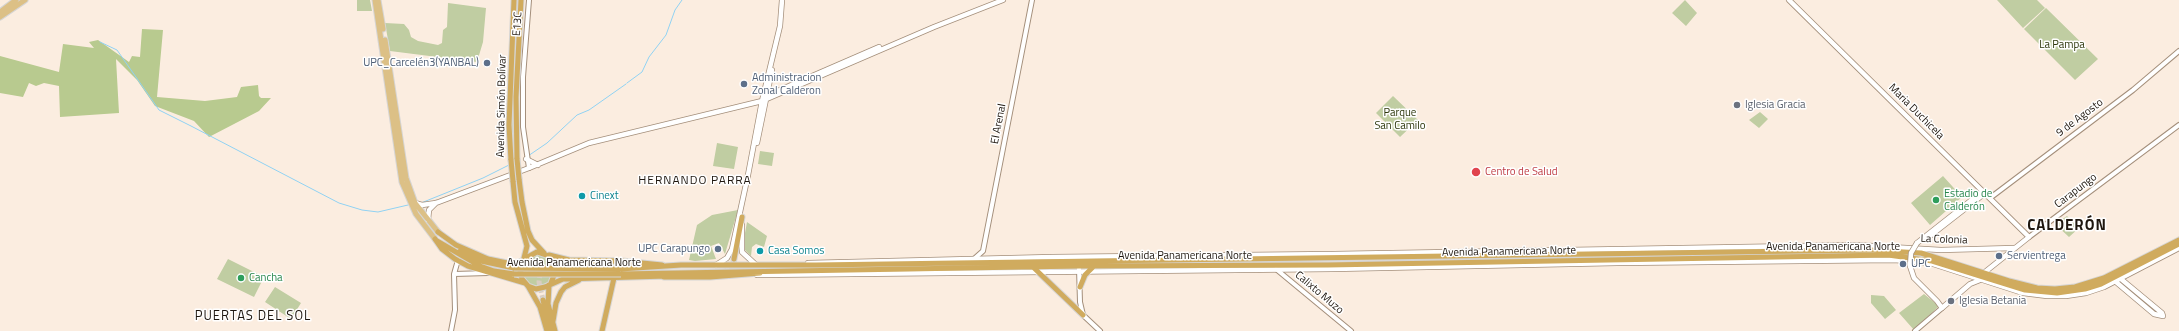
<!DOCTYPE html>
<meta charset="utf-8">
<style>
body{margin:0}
canvas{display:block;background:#fbede0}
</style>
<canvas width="2179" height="331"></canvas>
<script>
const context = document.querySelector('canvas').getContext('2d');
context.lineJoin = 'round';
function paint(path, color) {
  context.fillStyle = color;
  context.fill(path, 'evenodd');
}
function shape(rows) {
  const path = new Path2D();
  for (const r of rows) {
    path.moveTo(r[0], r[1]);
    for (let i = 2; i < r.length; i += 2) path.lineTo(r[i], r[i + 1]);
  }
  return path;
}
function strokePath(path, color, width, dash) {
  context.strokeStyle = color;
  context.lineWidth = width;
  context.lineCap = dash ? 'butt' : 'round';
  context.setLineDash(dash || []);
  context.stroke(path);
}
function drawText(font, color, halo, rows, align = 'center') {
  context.font = font + ' "Titillium Web",sans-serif';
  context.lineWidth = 3;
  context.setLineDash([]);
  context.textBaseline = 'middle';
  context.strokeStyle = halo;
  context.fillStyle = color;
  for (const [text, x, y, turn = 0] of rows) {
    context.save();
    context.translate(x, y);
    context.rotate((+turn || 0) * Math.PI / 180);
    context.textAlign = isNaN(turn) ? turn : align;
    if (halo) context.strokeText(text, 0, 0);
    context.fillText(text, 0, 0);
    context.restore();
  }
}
paint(shape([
 [357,0,370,0,372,11,357,11],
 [515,0,518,37,513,127,514,171,512,132,516,36],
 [1685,0,1697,13,1686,26,1672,13],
 [1997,0,2037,0,2045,8,2023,28],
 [448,3,486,8,483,42,477,62,390,51,385,23,404,24,409,30,411,37,418,41,438,45,442,43,443,30,447,27],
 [2046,8,2098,59,2075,80,2024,29],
 [1393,96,1418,120,1400,137,1376,113],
 [1760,112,1768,119,1759,128,1749,120],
 [717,143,738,147,734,169,713,166],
 [760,151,774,153,772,166,758,164],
 [1943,176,1962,197,1930,225,1911,203],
 [738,210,725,254,719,243,711,246,716,259,695,261,689,260,697,225,712,215],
 [2067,216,2079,228,2069,237,2055,224],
 [747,222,767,236,764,247,756,244,752,247,751,256,745,250,743,244],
 [541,254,552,261,555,269,521,268,522,264,530,256],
 [228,259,264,277,254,297,217,279],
 [522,276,554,276,551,282,538,288,531,286],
 [275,287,301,303,291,319,265,302],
 [1924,294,1939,306,1914,330,1899,313],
 [1871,295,1884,296,1896,310,1885,319,1871,303]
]), '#c0cda2');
paint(shape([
 [142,29,163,30,157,97,205,101,237,97,241,87,258,85,259,96,261,98,271,98,259,111,209,137,194,121,155,106,137,80,116,59,119,113,60,117,59,86,44,83,36,86,29,83,23,97,0,93,0,56,59,72,63,44,94,48,89,42,98,40,129,62,132,56,140,57]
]), '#b8ca8f');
strokePath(shape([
 [100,42,117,50,159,110,191,126,339,203,362,210,378,212,408,205],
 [627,83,642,72,649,57,666,35,675,10,682,0],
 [528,156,547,143,577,115,589,110,626,84],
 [421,203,483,178,509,165]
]), '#90d2f3', 1);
strokePath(shape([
 [723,273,731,267,734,259],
 [543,300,539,282,540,274,548,267,562,265]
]), '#dacdc0', 5, [5, 2.5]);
const tertiary = shape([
 [529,168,523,127,523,77,529,0],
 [1990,198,2133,90,2179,51],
 [2029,237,2179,125],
 [974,259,983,251,1032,0],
 [1079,269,1080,302,1083,315,1100,331],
 [1276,269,1351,331],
 [454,274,488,273],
 [451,331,455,310,454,274,458,260],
 [1915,331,1942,308]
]);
const secondary = shape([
 [1789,0,2029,237,1985,272],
 [766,96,879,47],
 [757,143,772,70],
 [526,159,538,165],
 [415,203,422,205,436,203,529,168,589,143,762,101,934,27,1003,0],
 [428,220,429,210,436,203],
 [742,225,742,252,755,264],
 [1930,236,1984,194],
 [1917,243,1983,191],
 [808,263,1052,257,1334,254,1856,245,1941,250,2014,248],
 [716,265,727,258,732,249,748,175,762,101,780,26,782,0],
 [1910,266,1914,278,1937,301,1942,308,1970,284,1980,280],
 [757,275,1333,269,1617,263,1894,260,1930,263,2023,293,2047,296,2066,296,2086,293,2104,287,2179,248],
 [2121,279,2162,313,2163,316],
 [2116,282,2154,314,2163,316]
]);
const primary = shape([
 [375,0,402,182,416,214,435,239],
 [378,0,383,29],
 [0,12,16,0],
 [0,17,25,0],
 [385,40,406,178,415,203,438,232]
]);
const trunk = shape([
 [517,159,516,97,521,0],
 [511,160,509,125,514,0],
 [519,179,522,202,528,231,532,240,544,253],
 [513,181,515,202,527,246,524,258],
 [438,232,456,245,488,259,512,264,523,261],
 [435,239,442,249,455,259,468,266,525,283],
 [437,241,480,266,494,271,514,274],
 [460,251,481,261,514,268],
 [549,255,569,260,622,261,662,265],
 [734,259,742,217],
 [562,265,611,264],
 [1033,267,1083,315],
 [620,269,681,265,816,265,1869,250,1921,253,2009,281,2037,288,2055,289,2075,287,2104,278,2179,240],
 [621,274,1079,266,1328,265,1888,255,1932,261,2025,290,2057,293,2085,289,2101,284,2179,244],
 [697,275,710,275],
 [664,277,710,277,760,273],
 [551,283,556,270,554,261,549,256,537,252,524,259,520,270,522,279,528,286,536,289,545,287,563,279,667,276],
 [549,285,548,304,555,331],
 [528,286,540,307,547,331],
 [1080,287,1085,275,1094,266],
 [543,300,550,331],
 [553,321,556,303,561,292,565,287,579,280],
 [602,331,614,278]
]);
strokePath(tertiary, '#a48f7b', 6);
strokePath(secondary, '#a48f7b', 6);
strokePath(primary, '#d6d5d4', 7);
strokePath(trunk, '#d6d5d4', 7);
strokePath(tertiary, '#fff', 4);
strokePath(secondary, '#fff', 4.5);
strokePath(primary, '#dcc086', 5);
strokePath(trunk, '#d0ab5e', 5);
const secondaryBridge = shape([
 [1910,266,1911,253,1917,243]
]);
const trunkBridge = shape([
 [517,159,519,179],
 [511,160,513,181],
 [514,268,620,269],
 [514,274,621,274]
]);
strokePath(secondaryBridge, '#a48f7b', 6, []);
strokePath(trunkBridge, '#d6d5d4', 7, []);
strokePath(secondaryBridge, '#fff', 4.5);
strokePath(trunkBridge, '#d0ab5e', 5);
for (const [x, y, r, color] of [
 [487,63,4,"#5c6f8a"],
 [744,84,4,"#5c6f8a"],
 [1737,105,4,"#6b7280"],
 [1476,172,5,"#e0444e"],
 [582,196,4,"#0f9aa8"],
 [1936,200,4,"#2e9e5b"],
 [718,249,4,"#5c6f8a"],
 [760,251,4,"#0f9aa8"],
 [1999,256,4,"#5c6f8a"],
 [1903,264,4,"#5c6f8a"],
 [241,278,4,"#2e9e5b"],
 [1951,301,4,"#6b7280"]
]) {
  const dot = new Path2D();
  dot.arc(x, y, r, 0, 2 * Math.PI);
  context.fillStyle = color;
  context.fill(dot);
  strokePath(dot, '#fff', 1.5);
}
drawText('11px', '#1e160e', '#fff', [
 ["E13C",518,24,-86],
 ["Avenida Simón Bolívar",502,106,-89],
 ["Maria Duchicela",1916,112,45],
 ["9 de Agosto",2080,118,-37],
 ["El Arenal",999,124,-79],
 ["Carapungo",2076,191,-37],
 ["La Colonia",1944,240,2],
 ["Avenida Panamericana Norte",1833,247],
 ["Avenida Panamericana Norte",1509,252,-1],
 ["Avenida Panamericana Norte",1185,256],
 ["Avenida Panamericana Norte",574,263],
 ["Calixto Muzo",1319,293,40]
]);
drawText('11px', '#2b3509', '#fff', [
 ["La Pampa",2062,45],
 ["Parque",1400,113],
 ["San Camilo",1400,126]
]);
drawText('11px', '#4e5e75', '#fff', [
 ["UPC_Carcelén3(YANBAL)",479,63,"right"],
 ["Administracion",752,78],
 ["Zonal Calderon",752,91],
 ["UPC Carapungo",710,249,"right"],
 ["Servientrega",2007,256],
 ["UPC",1911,264]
], 'left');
drawText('11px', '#5b616d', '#fff', [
 ["Iglesia Gracia",1745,105],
 ["Iglesia Betania",1959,301]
], 'left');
drawText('11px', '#be3a42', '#fff', [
 ["Centro de Salud",1485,172]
], 'left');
drawText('11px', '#27864d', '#fff', [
 ["Estadio de",1944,194],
 ["Calderón",1944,207],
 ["Cancha",249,278]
], 'left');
drawText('11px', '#0d838f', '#fff', [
 ["Cinext",590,196],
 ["Casa Somos",768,251]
], 'left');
context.letterSpacing = '1px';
drawText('12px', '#1e160e', '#fff', [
 ["HERNANDO PARRA",695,181]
]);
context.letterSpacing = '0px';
context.letterSpacing = '1px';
drawText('13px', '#1e160e', '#fff', [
 ["PUERTAS DEL SOL",253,317]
]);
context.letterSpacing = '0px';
context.letterSpacing = '1px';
drawText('bold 15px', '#1e160e', '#fff', [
 ["CALDERÓN",2067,226]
]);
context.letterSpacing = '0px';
</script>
